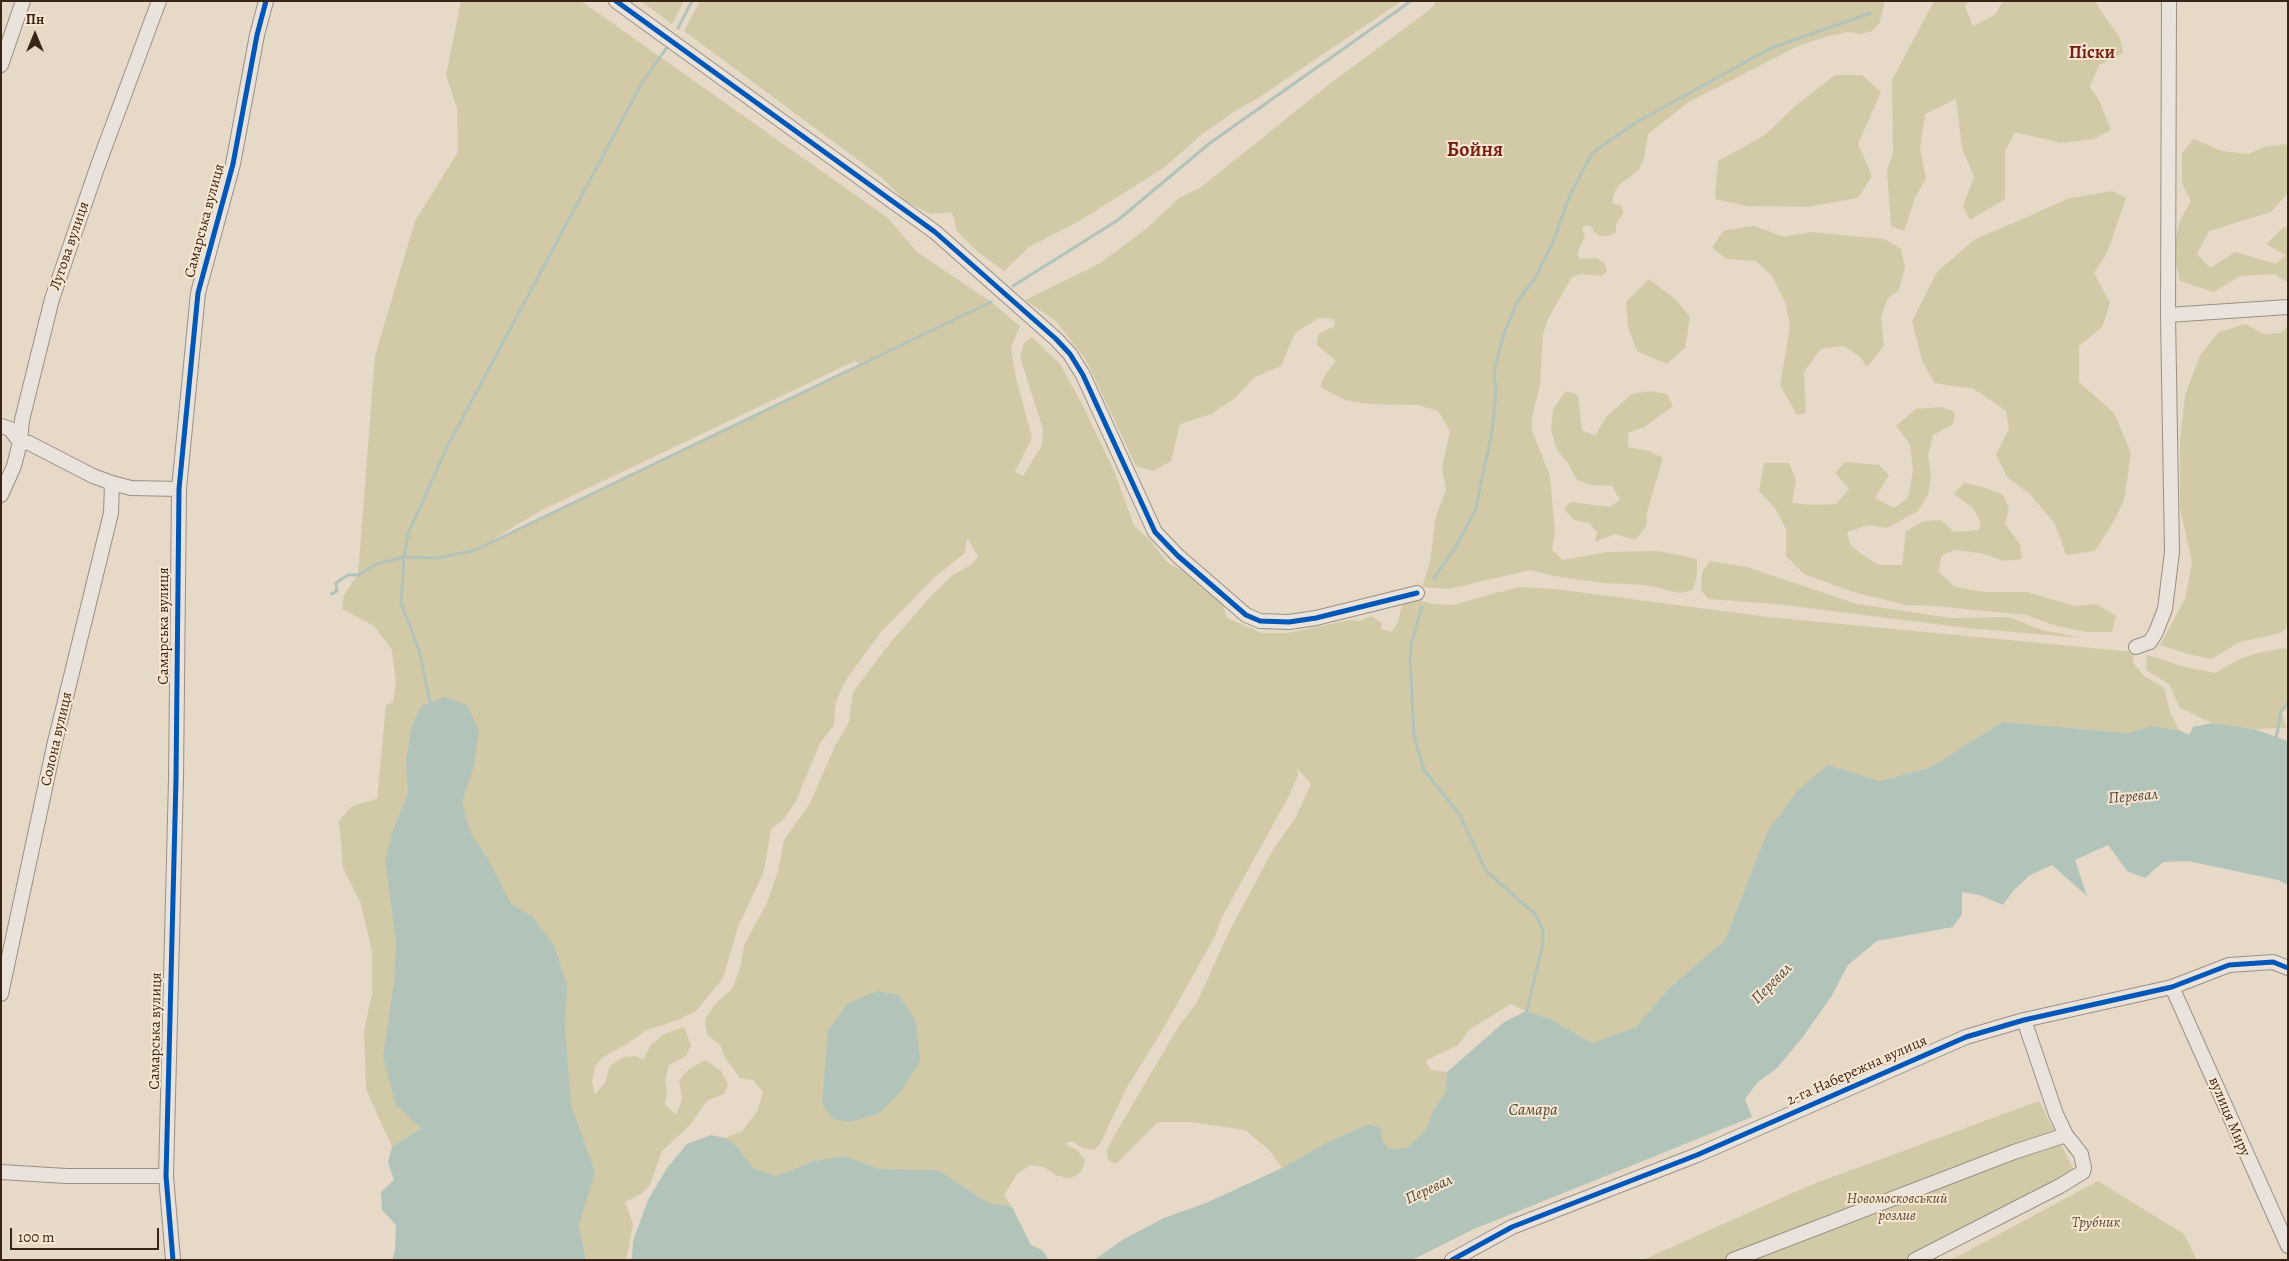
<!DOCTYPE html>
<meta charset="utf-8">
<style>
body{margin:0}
#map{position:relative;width:2289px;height:1261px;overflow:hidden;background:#e6d9c7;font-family:Alegreya,serif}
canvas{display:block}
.frame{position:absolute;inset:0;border:2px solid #392417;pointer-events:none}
.north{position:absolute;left:10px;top:10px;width:50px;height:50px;-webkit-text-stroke:4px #f7e7d2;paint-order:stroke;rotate:0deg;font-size:14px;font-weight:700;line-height:20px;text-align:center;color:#392417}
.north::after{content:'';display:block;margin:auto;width:18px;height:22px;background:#392417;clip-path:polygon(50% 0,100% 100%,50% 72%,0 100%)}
.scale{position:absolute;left:10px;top:1228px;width:149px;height:22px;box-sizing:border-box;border:2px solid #392417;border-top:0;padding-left:6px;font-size:15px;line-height:18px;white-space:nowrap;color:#392417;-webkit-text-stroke:4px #f7e7d2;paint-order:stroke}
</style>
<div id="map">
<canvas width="2289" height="1261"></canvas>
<div class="frame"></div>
<div class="north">Пн</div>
<div class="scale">100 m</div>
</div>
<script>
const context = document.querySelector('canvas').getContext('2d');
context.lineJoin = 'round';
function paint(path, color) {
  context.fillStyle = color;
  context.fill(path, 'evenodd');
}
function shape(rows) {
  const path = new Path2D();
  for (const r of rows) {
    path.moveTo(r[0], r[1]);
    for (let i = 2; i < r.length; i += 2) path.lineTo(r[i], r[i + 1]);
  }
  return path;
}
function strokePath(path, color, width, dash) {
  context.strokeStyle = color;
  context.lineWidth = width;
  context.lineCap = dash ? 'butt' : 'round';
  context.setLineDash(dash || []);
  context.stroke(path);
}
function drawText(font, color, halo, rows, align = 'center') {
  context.font = font + ' Alegreya,serif';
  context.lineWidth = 4;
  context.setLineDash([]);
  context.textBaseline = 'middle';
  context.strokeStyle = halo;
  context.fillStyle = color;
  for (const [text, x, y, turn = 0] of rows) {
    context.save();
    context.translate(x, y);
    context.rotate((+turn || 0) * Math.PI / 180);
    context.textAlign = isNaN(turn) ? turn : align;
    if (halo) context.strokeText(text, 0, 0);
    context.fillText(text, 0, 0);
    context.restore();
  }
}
paint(shape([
 [461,1,581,1,888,218,917,252,991,302,1020,326,1011,347,1016,378,1032,438,1015,472,1023,476,1042,445,1043,429,1020,357,1024,343,1032,337,1060,364,1082,404,1115,473,1134,526,1150,540,1168,563,1189,574,1222,602,1227,618,1262,633,1288,633,1349,620,1360,621,1371,616,1382,623,1381,629,1392,632,1398,622,1402,605,1413,598,1432,604,1453,605,1518,587,1555,589,1768,617,2134,652,2133,663,2144,676,2164,688,2170,712,2179,730,2151,726,2128,733,2002,722,1931,767,1880,781,1828,765,1767,832,1725,940,1669,988,1636,1027,1592,1043,1550,1019,1526,1011,1511,1004,1470,1029,1458,1045,1425,1061,1431,1070,1447,1072,1445,1093,1433,1111,1426,1130,1406,1148,1390,1149,1382,1142,1369,1124,1330,1141,1282,1168,1269,1150,1245,1130,1190,1122,1158,1122,1116,1164,1108,1160,1107,1150,1114,1136,1177,1029,1197,1002,1230,930,1274,848,1295,819,1311,784,1297,768,1298,775,1290,794,1222,917,1215,936,1162,1031,1127,1087,1100,1144,1094,1150,1082,1148,1072,1141,1065,1144,1077,1150,1085,1160,1081,1172,1070,1179,1056,1175,1044,1167,1030,1165,1017,1174,1004,1195,1012,1207,989,1203,965,1187,880,1169,844,1156,814,1161,776,1176,753,1168,736,1145,725,1138,742,1131,757,1112,763,1092,753,1080,740,1078,725,1058,721,1046,707,1035,705,1019,715,1004,732,989,741,965,744,945,767,903,778,871,784,840,809,805,835,746,849,722,853,692,890,643,932,595,953,575,972,564,978,556,967,538,965,553,936,576,880,633,846,680,836,701,834,725,820,743,796,801,784,819,771,829,764,871,738,927,723,978,696,1011,678,1020,647,1030,627,1044,603,1057,595,1067,592,1082,595,1094,605,1083,610,1066,623,1057,636,1056,643,1060,651,1045,664,1034,684,1027,691,1045,686,1056,669,1065,665,1080,667,1091,665,1104,676,1115,682,1099,679,1080,689,1069,706,1060,722,1072,728,1085,724,1094,707,1101,690,1125,662,1151,650,1185,641,1194,625,1202,633,1224,626,1260,586,1260,579,1225,594,1171,421,1128,392,1147,366,1089,364,1031,372,994,372,952,361,904,343,868,339,821,352,806,377,799,386,706,393,702,396,684,392,650,374,626,342,609,344,595,358,574,375,356,415,221,458,152,457,108,446,75],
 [855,361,860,365,481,547,540,511],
 [641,1,684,1,672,24],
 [700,1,1402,1,1258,98,1235,111,1201,135,1165,167,1081,220,1029,247,1004,271,978,252,957,231,952,212,930,214,905,201,881,177,684,31],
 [1436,1,1885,1,1879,24,1872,31,1860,34,1848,32,1825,37,1798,46,1689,102,1648,134,1644,158,1639,170,1618,186,1613,196,1612,204,1620,205,1624,212,1616,224,1616,232,1609,236,1600,236,1594,232,1592,227,1586,225,1582,228,1585,236,1577,254,1580,259,1597,258,1605,264,1607,271,1602,276,1581,274,1572,277,1548,319,1543,334,1540,385,1532,417,1532,431,1550,476,1555,531,1552,550,1563,560,1607,552,1658,551,1697,559,1697,575,1693,590,1680,593,1646,585,1603,583,1554,576,1530,570,1449,589,1422,587,1430,562,1436,516,1446,490,1442,468,1450,431,1438,411,1418,405,1369,404,1345,400,1320,387,1325,375,1336,361,1317,345,1318,334,1335,326,1334,319,1319,318,1295,333,1281,366,1255,377,1235,398,1211,414,1180,424,1171,461,1153,471,1136,466,1086,360,1056,321,1025,300,1099,264,1146,229,1179,198,1200,188,1327,86,1432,8],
 [1934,1,1968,1,1965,7,1973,26,1995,15,2003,1,2094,1,2120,38,2123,53,2099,65,2090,87,2100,102,2111,130,2094,139,2061,143,2015,132,2005,151,2005,199,1970,220,1963,206,1974,177,1962,148,1956,99,1925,114,1920,148,1926,178,1915,198,1904,231,1891,226,1887,170,1893,153,1892,80],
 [1835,75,1862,75,1881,92,1858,144,1872,176,1858,198,1807,207,1747,206,1715,199,1718,161,1765,135,1794,107],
 [2194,139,2222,151,2248,154,2264,147,2286,144,2288,146,2288,193,2271,212,2209,231,2197,254,2210,268,2235,252,2276,264,2286,255,2266,244,2284,227,2288,228,2288,283,2274,274,2240,276,2214,292,2180,281,2173,252,2180,220,2191,202,2182,183,2182,153],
 [2112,191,2126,198,2107,253,2094,273,2110,303,2102,327,2079,346,2079,382,2114,413,2131,453,2124,500,2114,521,2095,551,2066,555,2055,524,2030,494,2007,477,1996,455,2009,429,2006,411,1974,389,1934,383,1922,360,1912,321,1937,272,1974,240,2070,198],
 [1754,226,1784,237,1811,232,1884,239,1901,249,1905,267,1899,290,1888,298,1881,317,1884,346,1867,367,1860,357,1844,346,1821,349,1804,372,1806,413,1797,415,1780,385,1790,328,1786,304,1772,276,1756,261,1727,259,1712,248,1723,231],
 [1649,279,1675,299,1690,317,1685,348,1667,364,1637,351,1628,327,1626,302],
 [2246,324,2263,334,2281,333,2288,326,2288,626,2281,633,2239,642,2212,659,2188,654,2160,645,2185,599,2192,562,2180,509,2180,441,2185,395,2200,355,2219,332],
 [1566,391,1578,395,1582,430,1595,436,1606,417,1632,394,1649,391,1667,394,1673,406,1644,427,1628,433,1628,447,1649,451,1663,458,1647,512,1646,527,1635,540,1615,534,1595,542,1597,532,1589,523,1574,520,1564,509,1570,502,1610,507,1620,500,1612,486,1592,485,1577,480,1567,462,1557,450,1551,430,1553,409],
 [1942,407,1955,412,1953,424,1933,435,1928,455,1931,476,1928,495,1918,511,1887,528,1868,525,1847,532,1850,544,1860,553,1879,565,1902,565,1906,531,1924,521,1941,520,1954,532,1979,530,1981,523,1973,508,1954,494,1964,483,1983,487,2003,495,2009,508,2005,524,2020,544,2022,559,2004,561,1981,553,1953,550,1941,556,1939,572,1955,587,1985,592,2027,592,2075,606,2096,604,2116,616,2112,632,2086,632,2057,626,2026,615,1935,606,1906,605,1853,592,1804,574,1786,556,1786,529,1775,508,1759,491,1764,463,1789,463,1796,480,1792,503,1814,505,1836,504,1849,489,1835,473,1845,462,1879,465,1889,475,1875,498,1894,508,1908,498,1913,471,1910,444,1896,426,1916,409],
 [1710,561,1747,567,1857,604,1951,618,2009,617,2042,630,2083,638,1967,628,1776,604,1708,599,1701,590,1702,572],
 [2284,648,2288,650,2288,703,2281,712,2287,728,2254,729,2212,723,2180,708,2169,684,2146,670,2147,655,2182,666,2215,673,2239,659,2258,653],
 [2039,1101,2075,1172,1908,1260,1643,1260,1808,1186],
 [2098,1181,2184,1234,2197,1260,1951,1260]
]), '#d2caa7');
paint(shape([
 [445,697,466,704,479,730,474,765,462,803,471,834,487,857,511,904,533,917,555,947,567,986,565,1028,571,1105,595,1172,579,1225,586,1260,392,1260,395,1251,396,1225,382,1210,381,1192,394,1180,388,1162,392,1147,421,1128,396,1105,383,1057,394,982,396,941,385,860,393,830,408,793,406,760,412,725,421,706],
 [2002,722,2128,733,2151,726,2179,730,2189,735,2193,727,2212,723,2254,729,2288,741,2288,885,2278,880,2188,861,2163,862,2145,878,2127,871,2108,845,2075,860,2087,896,2052,865,2030,875,2013,891,2003,905,1979,895,1962,892,1962,914,1953,927,1877,941,1848,965,1831,997,1802,1038,1776,1069,1758,1082,1745,1099,1752,1117,1474,1229,1412,1260,1094,1260,1124,1239,1164,1218,1206,1203,1282,1168,1330,1141,1369,1124,1381,1128,1382,1141,1390,1149,1406,1148,1426,1130,1433,1111,1445,1093,1447,1072,1503,1023,1526,1011,1550,1019,1592,1043,1636,1027,1669,988,1725,940,1767,832,1798,790,1828,765,1880,781,1931,767],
 [877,991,899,995,916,1021,920,1061,902,1090,880,1113,851,1122,832,1119,822,1103,828,1030,847,1004],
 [711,1135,725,1138,736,1145,753,1168,776,1176,814,1161,844,1156,880,1169,938,1170,989,1203,1012,1207,1031,1245,1042,1250,1049,1260,632,1260,633,1241,648,1200,667,1168,687,1144]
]), '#b2c3ba');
strokePath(shape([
 [678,28,692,1],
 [1013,286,1118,220,1210,143,1411,1],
 [1434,578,1455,548,1475,511,1492,432,1496,391,1494,371,1504,334,1517,302,1536,277,1554,240,1569,197,1592,153,1635,123,1771,48,1871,13],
 [332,594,337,591,336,583,348,575,358,575,377,564,404,557,437,558,473,551,991,302],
 [1422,607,1411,645,1410,658,1414,737,1424,770,1460,815,1486,871,1536,915,1543,931,1543,943,1526,1015],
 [431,706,419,650,401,603,404,557,408,534,447,447,643,81,668,46],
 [2276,739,2281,712,2288,703]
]), '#b2c3ba', 3);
const minor = shape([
 [616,1,935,232,1056,339,1070,354,1083,375,1155,532,1178,556,1246,615,1260,621,1289,622,1316,618,1417,593],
 [1,65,23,1],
 [2168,315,2169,1],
 [1,426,10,429,20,442,29,443,93,476,112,483,131,488,179,489],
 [1,495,14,466,20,442,22,420,52,299,97,168,159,1],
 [2136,647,2150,642,2156,632,2165,609,2172,552,2168,315,2288,307],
 [2172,987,2288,1246],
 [1,994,54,746,111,513,112,483],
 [1,1172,66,1176,166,1176],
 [173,1260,166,1176,176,779,179,489,198,293,233,164,257,35,266,1],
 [1452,1260,1512,1227,1697,1155,1966,1037,2024,1020,2172,987,2229,965,2273,962,2288,968],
 [1733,1260,2014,1152,2066,1135],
 [1915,1260,2060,1186,2083,1172,2084,1168,2081,1154,2066,1135,2056,1114,2024,1020]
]);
strokePath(minor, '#9a8f84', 16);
strokePath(minor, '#eae3db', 14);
strokePath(shape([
 [616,1,935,232,1056,339,1070,354,1083,375,1155,532,1178,556,1246,615,1260,621,1289,622,1316,618,1417,593],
 [173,1260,166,1176,176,779,179,489,198,293,233,164,257,35,266,1],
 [1452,1260,1512,1227,1697,1155,1966,1037,2024,1020,2172,987,2229,965,2273,962,2288,968]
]), '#0057b8', 5);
drawText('15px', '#392417', '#f7e7d2', [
 ["Самарська вулиця",205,221,-75],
 ["Лугова вулиця",70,246,-71],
 ["Самарська вулиця",164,626,-90],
 ["Солона вулиця",57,739,-77],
 ["Самарська вулиця",156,1031,-89],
 ["2-га Набережна вулиця",1857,1071,-24],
 ["вулиця Миру",2229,1117,67]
]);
drawText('italic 15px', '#5b4a34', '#f7e7d2', [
 ["Новомосковський",1897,1199],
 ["розлив",1897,1216],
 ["Трубник",2096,1223]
]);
drawText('italic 16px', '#524a3e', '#f7e7d2', [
 ["Перевал",2133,797,-5],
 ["Перевал",1772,984,-45],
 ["Самара",1533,1111],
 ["Перевал",1429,1190,-25]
]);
drawText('bold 18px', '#7a1f14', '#f7e7d2', [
 ["Піски",2092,54]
]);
drawText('bold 20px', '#7a1f14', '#f7e7d2', [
 ["Бойня",1475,151]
]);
</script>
